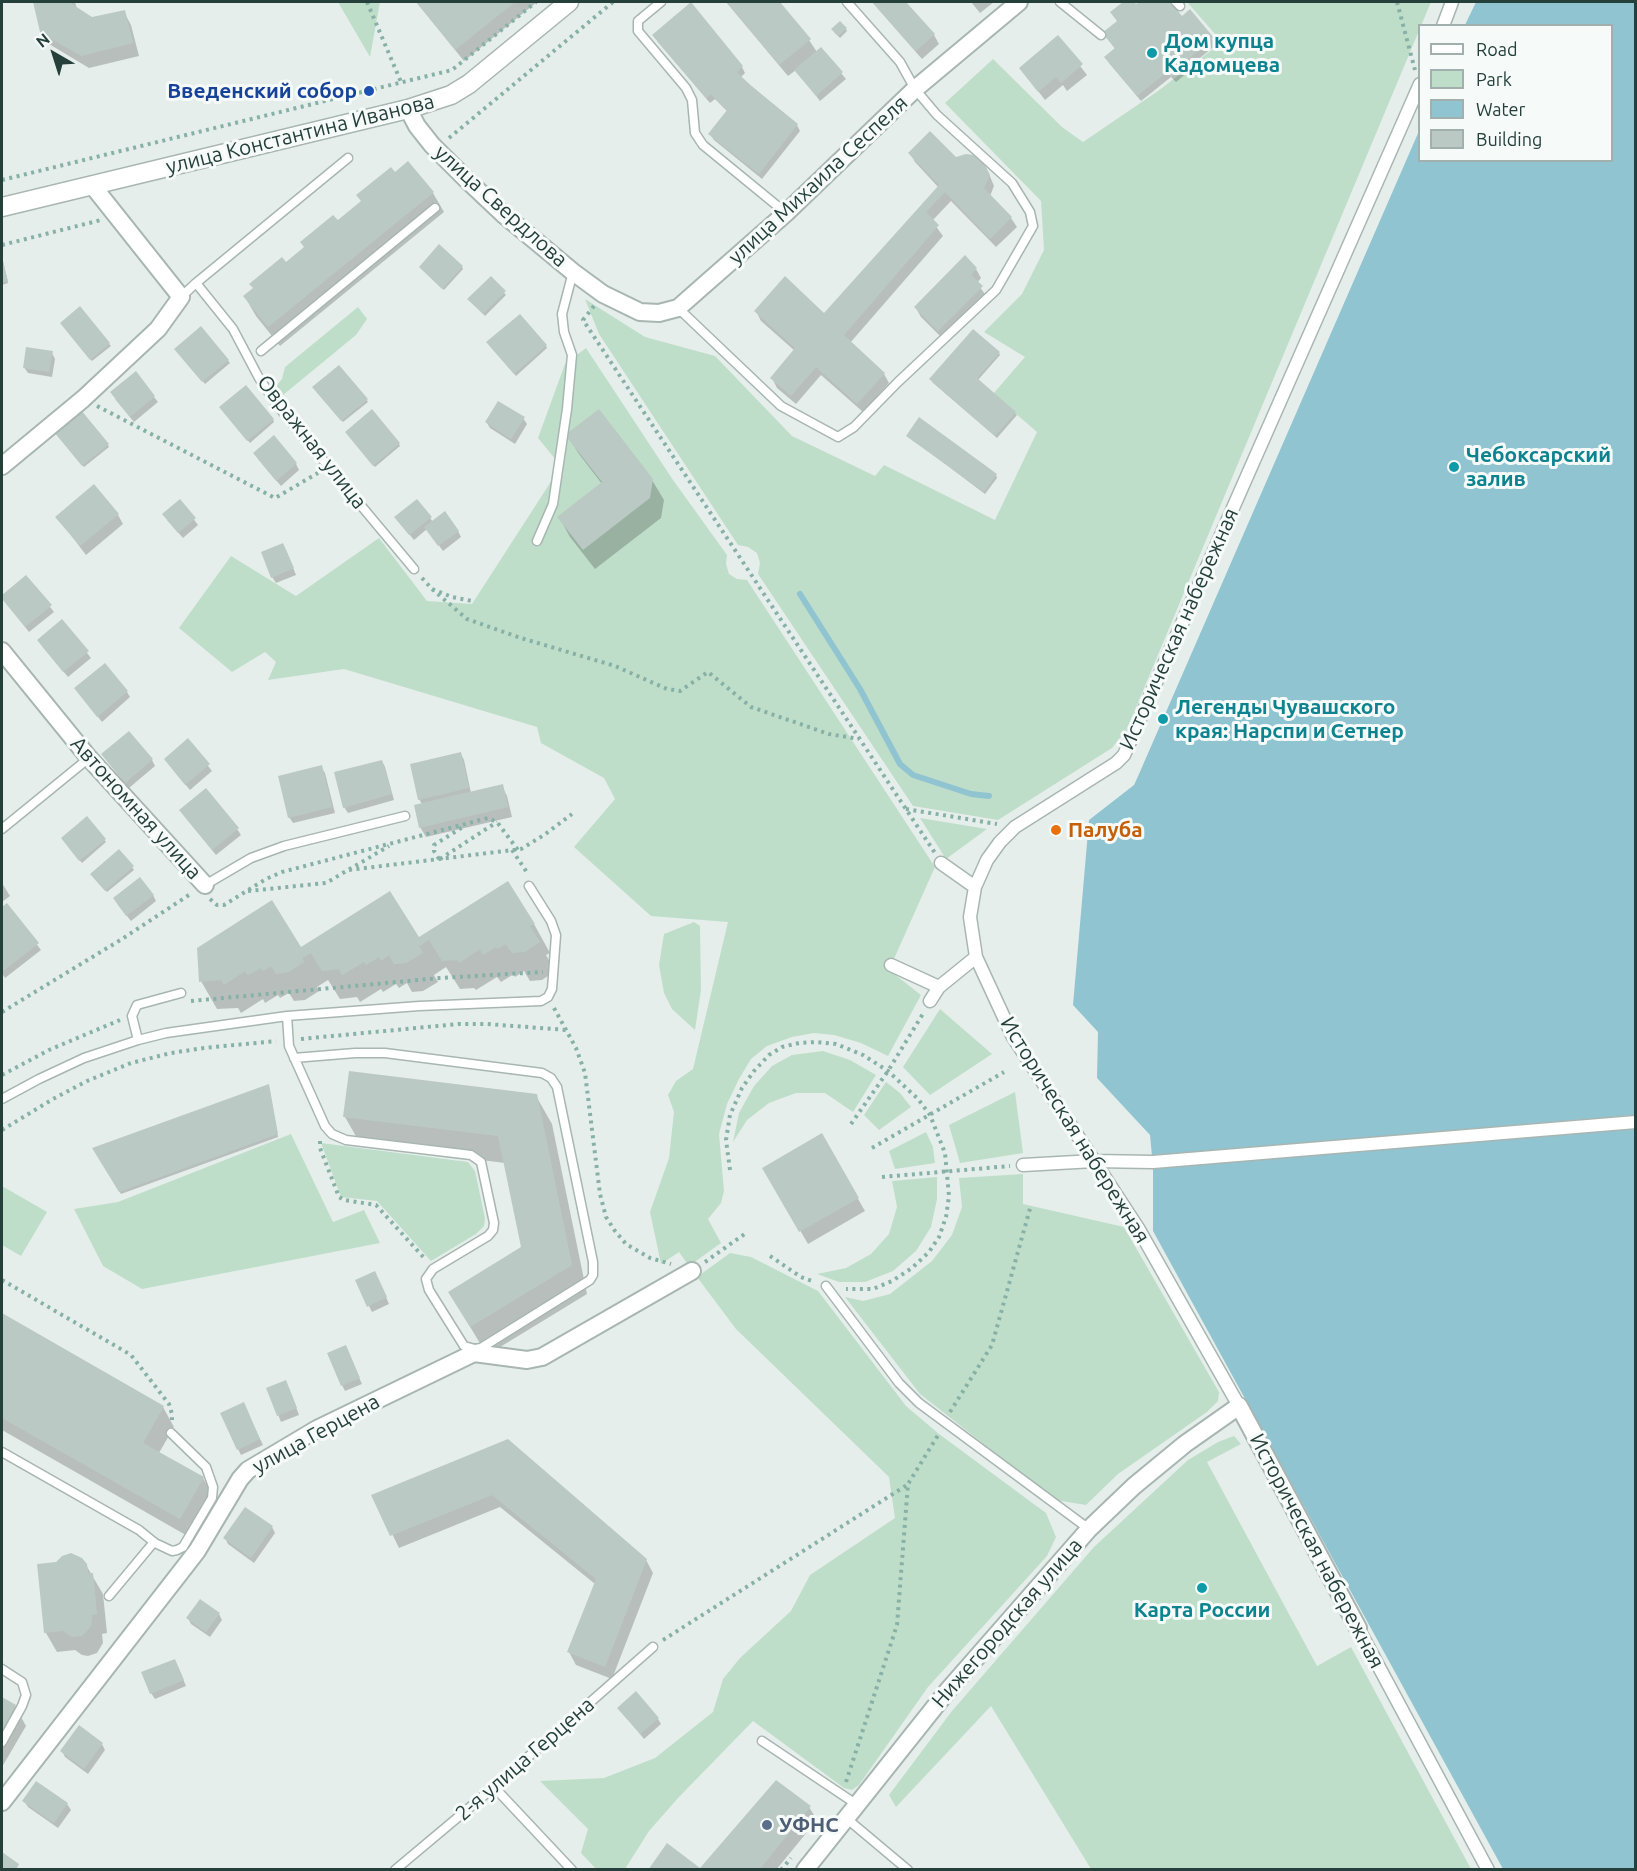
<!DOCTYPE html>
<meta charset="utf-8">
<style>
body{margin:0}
#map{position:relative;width:1637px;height:1871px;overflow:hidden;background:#e6eeeb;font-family:Ubuntu,sans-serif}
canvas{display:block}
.frame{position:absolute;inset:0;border:3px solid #25403a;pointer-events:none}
.legend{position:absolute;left:1418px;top:24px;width:195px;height:138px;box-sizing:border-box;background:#f6faf9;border:2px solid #a2b0ad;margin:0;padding:8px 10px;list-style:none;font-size:18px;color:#25403a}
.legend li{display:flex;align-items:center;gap:12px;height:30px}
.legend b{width:30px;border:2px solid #a2b0ad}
.north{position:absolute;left:24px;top:24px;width:60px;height:60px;-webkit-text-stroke:4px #f6faf9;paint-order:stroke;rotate:321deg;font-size:16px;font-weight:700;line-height:24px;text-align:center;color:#25403a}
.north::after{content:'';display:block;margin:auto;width:21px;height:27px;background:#25403a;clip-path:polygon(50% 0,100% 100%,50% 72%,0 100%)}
</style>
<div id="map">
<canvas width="1637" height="1871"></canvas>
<div class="frame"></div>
<ul class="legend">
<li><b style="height:8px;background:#fff"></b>Road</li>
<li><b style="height:16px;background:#bfdec9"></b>Park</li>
<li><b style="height:16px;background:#90c4d1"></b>Water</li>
<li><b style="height:16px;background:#bbc9c4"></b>Building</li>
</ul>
<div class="north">N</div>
</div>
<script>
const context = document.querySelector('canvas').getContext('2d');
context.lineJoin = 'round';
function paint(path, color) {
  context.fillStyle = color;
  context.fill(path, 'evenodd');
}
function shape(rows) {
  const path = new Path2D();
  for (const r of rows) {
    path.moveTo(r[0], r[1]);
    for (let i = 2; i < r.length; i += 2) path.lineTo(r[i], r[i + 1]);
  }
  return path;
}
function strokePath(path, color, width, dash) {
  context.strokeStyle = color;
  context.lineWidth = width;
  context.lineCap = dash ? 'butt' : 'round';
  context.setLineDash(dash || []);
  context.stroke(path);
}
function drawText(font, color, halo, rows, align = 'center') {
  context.font = font + ' Ubuntu,sans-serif';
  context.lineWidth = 6;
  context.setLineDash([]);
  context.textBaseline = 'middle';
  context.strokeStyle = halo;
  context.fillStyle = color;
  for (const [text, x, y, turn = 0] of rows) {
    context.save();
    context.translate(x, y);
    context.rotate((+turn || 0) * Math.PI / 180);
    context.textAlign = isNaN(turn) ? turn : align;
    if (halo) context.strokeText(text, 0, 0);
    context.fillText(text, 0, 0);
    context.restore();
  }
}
paint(shape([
 [338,2,380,2,370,57],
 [1187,2,1431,2,1127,729,1112,748,998,820,913,806,758,574,760,563,757,553,748,547,738,545,599,334,585,299,645,337,715,356,792,436,875,476,884,465,995,520,1037,432,993,394,1025,357,984,332,1022,294,1044,250,1041,201,945,103,993,59,1062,127,1083,142,1158,91,1222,42],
 [358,307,367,319,356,335,283,395,276,386,282,379,285,367],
 [586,348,673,480,727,555,726,564,729,574,737,579,747,580,935,867,889,970,921,995,888,1056,861,1043,834,1035,814,1033,792,1037,767,1046,751,1059,739,1079,727,1104,719,1134,724,1191,721,1203,708,1219,721,1243,689,1266,679,1252,661,1264,650,1212,669,1158,674,1112,668,1095,676,1081,693,1069,728,922,651,916,574,847,615,799,604,778,541,743,537,727,344,669,268,680,276,662,265,652,232,672,179,628,231,556,296,596,379,538,427,601,472,604,561,466,538,438,565,364],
 [920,818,987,829,946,859],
 [694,922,700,926,701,990,695,1030,672,1009,664,993,659,965,664,934],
 [940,1009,992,1054,930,1095,903,1067],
 [823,1051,850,1060,876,1075,853,1112,825,1093,796,1093,769,1103,747,1120,733,1142,739,1113,754,1086,772,1066,792,1055],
 [886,1082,900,1093,911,1107,879,1130,864,1115],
 [1015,1092,1023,1153,960,1163,949,1125],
 [926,1132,933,1147,935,1163,895,1169,889,1151],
 [291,1134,333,1222,364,1210,380,1243,142,1289,103,1266,74,1209,118,1202],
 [321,1143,468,1162,475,1171,485,1218,484,1226,476,1234,431,1261,377,1201,341,1197],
 [1023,1174,1023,1204,1124,1227,1219,1392,1218,1401,1207,1412,1118,1474,1086,1505,1055,1500,920,1394,845,1297,863,1301,890,1294,932,1261,952,1235,962,1207,959,1178],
 [937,1177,937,1199,931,1227,916,1251,893,1271,865,1282,839,1282,817,1274,846,1268,871,1254,889,1234,897,1207,892,1181],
 [2,1186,47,1212,21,1256,2,1245],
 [730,1253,751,1257,818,1291,906,1406,939,1434,1046,1513,1056,1537,1047,1556,928,1687,859,1785,852,1790,844,1788,753,1721,679,1797,649,1831,625,1869,597,1870,581,1853,588,1829,540,1781,604,1778,655,1758,713,1712,723,1679,740,1658,791,1611,810,1575,895,1518,889,1477,736,1329,697,1277],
 [1234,1436,1241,1444,1207,1462,1317,1666,1351,1647,1471,1869,1091,1869,991,1706,896,1807,889,1795,952,1711,1094,1547,1188,1460,1218,1442]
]), '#bfdec9');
paint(shape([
 [1476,2,1635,2,1635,1115,1152,1156,1150,1135,1097,1078,1098,1032,1073,1005,1089,820,1134,785,1139,774,1419,131,1420,160,1612,160,1612,26,1465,25],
 [1635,1129,1635,1869,1503,1869,1153,1231,1153,1168]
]), '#90c4d1');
paint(shape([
 [34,2,75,2,77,9,92,18,124,12,131,25,139,56,89,68,49,44,41,31],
 [416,2,537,2,464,61],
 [726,2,778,2,809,40,817,52,821,49,846,79,820,101,796,70,788,76],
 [872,2,904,2,934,35,939,44,922,59],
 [971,2,994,2,980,13],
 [1126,2,1132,2,1136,6,1141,2,1144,5,1148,2,1168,2,1182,18,1212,39,1216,45,1185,70,1187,73,1176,82,1171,77,1141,101,1109,63,1116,50,1104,34,1118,22,1112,13],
 [846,29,847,31,840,38,834,32],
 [1058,37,1087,75,1067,91,1063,85,1045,100,1021,69],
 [657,41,742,67,745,73,741,77,797,125,800,131,762,179,714,140,710,134,728,112,715,99,710,103],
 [910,153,955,159,989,174,994,186,990,196,1011,218,1017,227,996,247,951,201,932,221,943,236,850,343,884,374,889,383,863,412,821,375,796,404,777,388,772,378,795,351,761,321,756,311,824,315,939,188,915,162],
 [394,174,433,193,444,212,280,346,256,316,245,297,362,202,358,196],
 [2,256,8,283,2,285],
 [420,267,462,267,463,269,444,290],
 [976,269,981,278,977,283,987,297,944,340,921,317,916,308],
 [491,278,506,295,485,316,471,301],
 [63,326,109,344,111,346,92,361],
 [201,328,230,363,205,384,178,351],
 [489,345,546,346,547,348,516,376],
 [52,353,55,359,52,377,28,373,24,367],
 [999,353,1000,355,978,380,1017,415,997,438,932,382],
 [316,390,366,399,368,402,343,422],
 [154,397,158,402,134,422,115,399],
 [222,410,273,420,274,422,250,443],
 [523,418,527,424,515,444,490,428,487,423],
 [349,434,399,444,400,446,375,467],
 [57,435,108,445,109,447,84,467],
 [567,435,652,480,664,500,661,518,595,569,570,537,559,517,602,484,579,454],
 [908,436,996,475,997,478,985,494],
 [258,459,296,464,299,470,281,486],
 [180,501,198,525,183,538,167,520],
 [118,515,123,524,86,555,57,517],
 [430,518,433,522,458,531,461,537,443,551,427,529,414,540,400,523],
 [286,550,296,575,276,583,272,577],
 [26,577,54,612,29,632,2,597],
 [62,621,91,658,68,677,42,646],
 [76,689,127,692,130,697,102,722],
 [188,740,212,771,190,790,169,765],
 [461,754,464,760,471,793,502,786,507,796,512,817,426,837,420,827,422,804,419,799],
 [152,760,155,766,129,788,107,761],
 [382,761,385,767,394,800,348,813,344,807],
 [321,767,325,773,335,813,293,823,289,817],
 [185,817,237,829,241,835,216,855],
 [87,818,106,842,82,863,64,841],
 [132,867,134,870,107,892,93,877],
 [2,883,10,896,2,902],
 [153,895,156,901,131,921,118,905],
 [7,905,41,950,5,978,2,973,2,909],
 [534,924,550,953,546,955,555,971,542,980,530,981,524,971,515,977,514,974,501,982,497,977,476,990,474,988,460,989,446,967,434,975,438,982,423,991,412,992,407,983,399,988,396,984,383,992,381,989,360,1002,357,997,340,999,328,980,317,987,319,991,305,1000,294,1001,289,993,280,998,278,995,265,1003,263,999,241,1013,238,1008,217,1009,201,981,301,949,418,939],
 [269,1086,278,1137,121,1194,94,1148],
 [536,1096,552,1124,587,1294,487,1355,466,1320,523,1248,505,1163,361,1145,345,1117],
 [821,1135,865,1211,808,1244,764,1168],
 [378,1279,389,1304,372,1312,369,1306],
 [2,1315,163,1407,174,1427,159,1453,203,1478,214,1498,191,1538,2,1430],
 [348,1353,362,1384,345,1391,342,1385],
 [289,1388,299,1415,281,1422,268,1389],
 [246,1410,263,1445,241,1455,238,1449],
 [508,1441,646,1560,653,1573,612,1679,576,1665,569,1652,595,1584,500,1507,399,1548,373,1495],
 [272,1527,275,1533,254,1563,228,1544,225,1538],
 [57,1564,86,1565,103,1594,107,1633,102,1634,103,1643,97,1653,88,1656,82,1655,75,1650,57,1652,46,1633],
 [219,1614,222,1620,210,1637,191,1624,188,1618],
 [178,1667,186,1686,155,1699,151,1693],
 [2,1698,15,1706,26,1726,2,1767],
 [619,1708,658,1719,661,1724,644,1739],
 [102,1744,105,1750,88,1774,65,1757,62,1751],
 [24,1801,67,1804,71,1810,58,1828,28,1807],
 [809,1807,817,1820,776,1870,701,1870]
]), '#0003');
strokePath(shape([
 [800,594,860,689,900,764,913,775,971,794,989,796]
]), '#90c4d1', 6);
paint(shape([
 [33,2,72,2,72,4,92,17,125,10,133,43,81,56,40,32],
 [417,2,515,2,455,50],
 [691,2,743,66,737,72,749,84,798,124,759,174,708,134,727,110,711,94,706,98,652,35],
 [727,2,780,2,811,39,779,65],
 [872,2,906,2,935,34,916,51],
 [1123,2,1134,2,1136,4,1139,2,1170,2,1182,16,1190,9,1214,38,1183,63,1185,66,1171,77,1167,72,1137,96,1104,57,1115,48,1102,33,1117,21,1110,12],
 [840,21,847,28,838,36,831,29],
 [1058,35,1083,64,1061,83,1056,77,1038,92,1019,68],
 [821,47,843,72,816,96,794,70],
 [930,131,956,157,966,154,973,155,984,163,990,175,984,188,1012,217,990,239,945,192,926,212,939,225,844,335,885,373,857,404,816,367,791,396,770,378,795,348,754,311,785,276,824,313,939,185,908,153],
 [408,161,434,192,268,327,243,296,253,288,249,284,282,257,286,262,304,247,300,242,333,215,338,220,361,201,356,195,391,167,395,172],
 [439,244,463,266,442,289,419,267],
 [965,255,977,268,971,275,983,286,938,331,914,307],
 [2,258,8,281,2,283],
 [491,276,506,291,483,314,467,299],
 [80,306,110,343,90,360,60,323],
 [520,314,547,345,514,374,486,342],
 [201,326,229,360,202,382,174,349],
 [973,329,1000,352,977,378,1016,412,995,436,929,379],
 [26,347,53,351,49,372,23,368],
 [339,365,368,399,341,421,312,387],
 [136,371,155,396,130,417,110,392],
 [246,385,274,419,247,441,219,407],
 [498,401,525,417,511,439,485,422],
 [372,409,400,443,373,466,345,432],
 [599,409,653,479,650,498,583,550,557,517,602,482,565,435],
 [81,410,109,444,82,466,54,432],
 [919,417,997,474,984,492,906,436],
 [274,435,297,463,276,481,253,453],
 [94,484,119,514,80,546,55,517],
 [180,499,196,518,178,533,162,514],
 [417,499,432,517,409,535,394,517],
 [445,511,459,531,438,546,424,527],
 [283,543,294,568,271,578,261,552],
 [26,575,52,605,25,627,2,599,2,595],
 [62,619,89,651,63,672,37,640],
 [105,663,128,691,97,717,74,688],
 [129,731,153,759,125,783,101,754],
 [188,738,210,764,185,785,164,759],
 [461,752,469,788,418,800,410,764],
 [382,760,392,794,343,808,334,772],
 [322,765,332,807,288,818,278,776],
 [503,784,508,807,419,828,414,805],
 [206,788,239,828,212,850,179,810],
 [87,816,106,839,79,861,61,838],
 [119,849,134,866,105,891,90,874],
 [140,877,154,895,126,916,113,898],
 [508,881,535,924,530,926,540,942,525,952,512,953,506,944,498,949,496,947,483,955,480,949,459,963,457,960,442,961,429,940,419,946,423,953,406,963,394,964,389,955,381,961,379,957,366,965,364,962,342,975,339,969,322,971,311,953,302,958,304,962,289,972,276,974,271,966,263,971,261,968,248,975,245,971,224,985,221,980,199,982,197,948,272,900,301,947,390,891,419,937],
 [7,903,39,943,2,972,2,907],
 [349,1071,537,1094,572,1265,470,1327,448,1292,521,1247,498,1136,343,1117],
 [269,1084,278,1134,119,1192,92,1148],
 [822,1133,859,1198,799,1232,762,1168],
 [375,1271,387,1297,367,1307,355,1280],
 [2,1313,164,1406,143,1443,204,1477,180,1519,2,1418],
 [346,1345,360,1378,341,1386,327,1353],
 [286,1380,297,1408,277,1416,266,1388],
 [244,1402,260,1439,237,1450,220,1413],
 [508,1439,647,1559,605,1667,567,1652,596,1579,492,1495,390,1536,371,1495],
 [245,1507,273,1526,251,1558,223,1538],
 [71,1553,82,1558,87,1564,88,1573,93,1573,97,1614,92,1615,91,1626,82,1636,72,1637,63,1631,44,1633,37,1564,56,1562,62,1556],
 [200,1599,220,1613,206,1632,186,1618],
 [175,1659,184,1680,150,1694,141,1672],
 [636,1691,659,1718,640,1734,617,1708],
 [2,1697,16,1705,2,1730],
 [79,1725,103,1743,84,1769,60,1751],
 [776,1780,811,1806,759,1870,648,1870,667,1843,700,1868],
 [36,1781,68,1803,54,1823,22,1801],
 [2,1852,19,1864,16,1870,2,1870]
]), '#bbc9c4');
const service = shape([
 [661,2,638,21,638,31,686,88,692,100,695,133,703,145,786,213],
 [1060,2,1101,35],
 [1176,2,1180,6],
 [196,283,233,329,259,378,277,405,414,569],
 [181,297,196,283,348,158],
 [678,308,781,406,838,437,854,427,898,382,996,290,1033,226,1030,212,1012,183,937,115,915,89,900,62,847,2],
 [261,351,435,208],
 [537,541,553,504,567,409,572,355,564,332,562,314,573,272],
 [2,829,89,758],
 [205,885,251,858,284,846,405,816],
 [287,1016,289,1046,325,1126,332,1134,346,1140,471,1155,481,1162,494,1223,493,1230,488,1236,433,1269,426,1279,429,1290,464,1346,475,1349,481,1348,590,1280,593,1275,593,1262,557,1087,551,1078,542,1073,385,1053,355,1053,294,1058],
 [138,1040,132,1016,137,1005,181,993],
 [2,1099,39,1079,84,1058,138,1040,166,1033,287,1016,419,1006,541,1001,548,997,552,989,556,935,551,921,529,886],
 [826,1286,899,1383,919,1403,1089,1529],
 [2,1452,139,1530,155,1543,172,1551,177,1550,183,1547,212,1498,213,1487,206,1467,171,1433],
 [109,1596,154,1542],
 [2,1669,22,1682,26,1695,22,1706,2,1742],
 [762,1741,856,1804],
 [494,1787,572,1870],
 [846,1818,908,1870],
 [395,1870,494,1787,653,1647]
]);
const pedestrian = shape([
 [1443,26,1452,2],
 [941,863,975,887],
 [891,965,939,987],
 [930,1001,939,987,976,957],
 [1023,1165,1094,1161,1153,1162,1636,1122],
 [1239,1406,1138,1228,1013,1037,976,957,970,917,975,887,987,860,1000,842,1015,827,1116,763,1124,755,1420,84],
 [1358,1628,1488,1870]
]);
const minor = shape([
 [408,109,417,126,432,145,468,181,503,214,573,272,603,294,640,312,659,313,678,308,786,213,915,89,1019,2],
 [2,466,83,399,158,329,181,297,92,185],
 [2,651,89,758,205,885],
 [2,1802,197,1551,240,1479,248,1470,317,1429,474,1353,527,1360,542,1357,692,1271],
 [805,1870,949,1689,1089,1529,1134,1486,1185,1444,1239,1406,1358,1628]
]);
const tertiary = shape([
 [2,207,408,109,451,95,469,84,569,2]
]);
strokePath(service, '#a8b6b2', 11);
strokePath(pedestrian, '#a8b6b2', 15);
strokePath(minor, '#a8b6b2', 20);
strokePath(tertiary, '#a8b6b2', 21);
strokePath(shape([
 [367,2,401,82],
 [1397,2,1415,70],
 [449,138,613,2],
 [2,180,452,70,536,2],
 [2,245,101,220],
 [594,306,583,320,935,853],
 [97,406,275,498,318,473],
 [422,578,432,589,452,597,472,601],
 [432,589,467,619,521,638,615,666,667,689,680,691,708,672,751,707,829,734,859,739],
 [906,809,997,824],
 [512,850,528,874],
 [439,859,434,851,434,845,466,825],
 [440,859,497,822],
 [349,870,521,849,544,835,572,814],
 [248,891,326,883,389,846],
 [210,899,217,905,224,905,266,879,282,872,488,818,497,822,518,850],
 [191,1001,440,978,543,972],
 [554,1008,576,1048,585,1073,600,1194,606,1217,615,1231,626,1244,650,1258,671,1264],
 [2,1012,122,939,192,893],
 [301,1039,458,1024,487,1024,567,1030],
 [2,1075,49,1050,120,1020],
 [851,1124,888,1071,924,1012],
 [2,1130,53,1099,87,1081,131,1063,171,1053,204,1048,276,1041],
 [320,1141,320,1148,339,1197,344,1200,376,1205,426,1260],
 [872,1148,1004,1072],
 [730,1170,726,1140,730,1115,742,1088,754,1071,769,1055,782,1047,799,1043,817,1042,836,1044,863,1055,888,1071,918,1099,930,1115,945,1153,949,1196,946,1217,939,1237,929,1252,912,1268,892,1281,873,1289,846,1289],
 [882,1177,1010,1166],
 [770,1256,801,1277,815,1282],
 [705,1262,746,1233],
 [2,1280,131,1355,169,1404,172,1414,172,1420],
 [950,1412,992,1345,1031,1205],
 [663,1640,907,1485],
 [846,1782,897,1625,908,1484,940,1432],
 [781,1870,791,1858]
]), '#87b1a6', 4, [3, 4.5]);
strokePath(service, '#fff', 8);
strokePath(pedestrian, '#fff', 12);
strokePath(minor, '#fff', 16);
strokePath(tertiary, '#fff', 18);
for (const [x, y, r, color] of [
 [1152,53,6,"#0f9aa8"],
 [369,91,6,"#1a4fb4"],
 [1454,467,6,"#0f9aa8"],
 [1163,719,6,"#0f9aa8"],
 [1056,830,6,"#e8710a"],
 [1202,1588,6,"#0f9aa8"],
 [767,1825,6,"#5c6f8a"]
]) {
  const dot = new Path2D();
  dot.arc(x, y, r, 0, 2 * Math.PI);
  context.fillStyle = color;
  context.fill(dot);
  strokePath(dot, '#f6faf9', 2);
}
drawText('bold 21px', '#0d838f', '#f6faf9', [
 ["Дом купца",1164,41],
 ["Кадомцева",1164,65],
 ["Чебоксарский",1466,455],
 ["залив",1466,479],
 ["Легенды Чувашского",1175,707],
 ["края: Нарспи и Сетнер",1175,731],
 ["Карта России",1202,1610,"center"]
], 'left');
drawText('bold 21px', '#164399', '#f6faf9', [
 ["Введенский собор",357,91]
], 'right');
drawText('21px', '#25403a', '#f6faf9', [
 ["улица Константина Иванова",300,134,-14],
 ["улица Михаила Сеспеля",818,180,-43],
 ["улица Свердлова",501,206,42],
 ["Овражная улица",312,442,52],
 ["Историческая набережная",1179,629,-66],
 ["Автономная улица",136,808,48],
 ["Историческая набережная",1075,1130,58],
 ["улица Герцена",316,1434,-29],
 ["Историческая набережная",1317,1551,62],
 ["Нижегородская улица",1007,1623,-49],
 ["2-я улица Герцена",525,1759,-41]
]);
drawText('bold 21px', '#c56008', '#f6faf9', [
 ["Палуба",1068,830]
], 'left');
drawText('bold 21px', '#4e5e75', '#f6faf9', [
 ["УФНС",779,1825]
], 'left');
</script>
